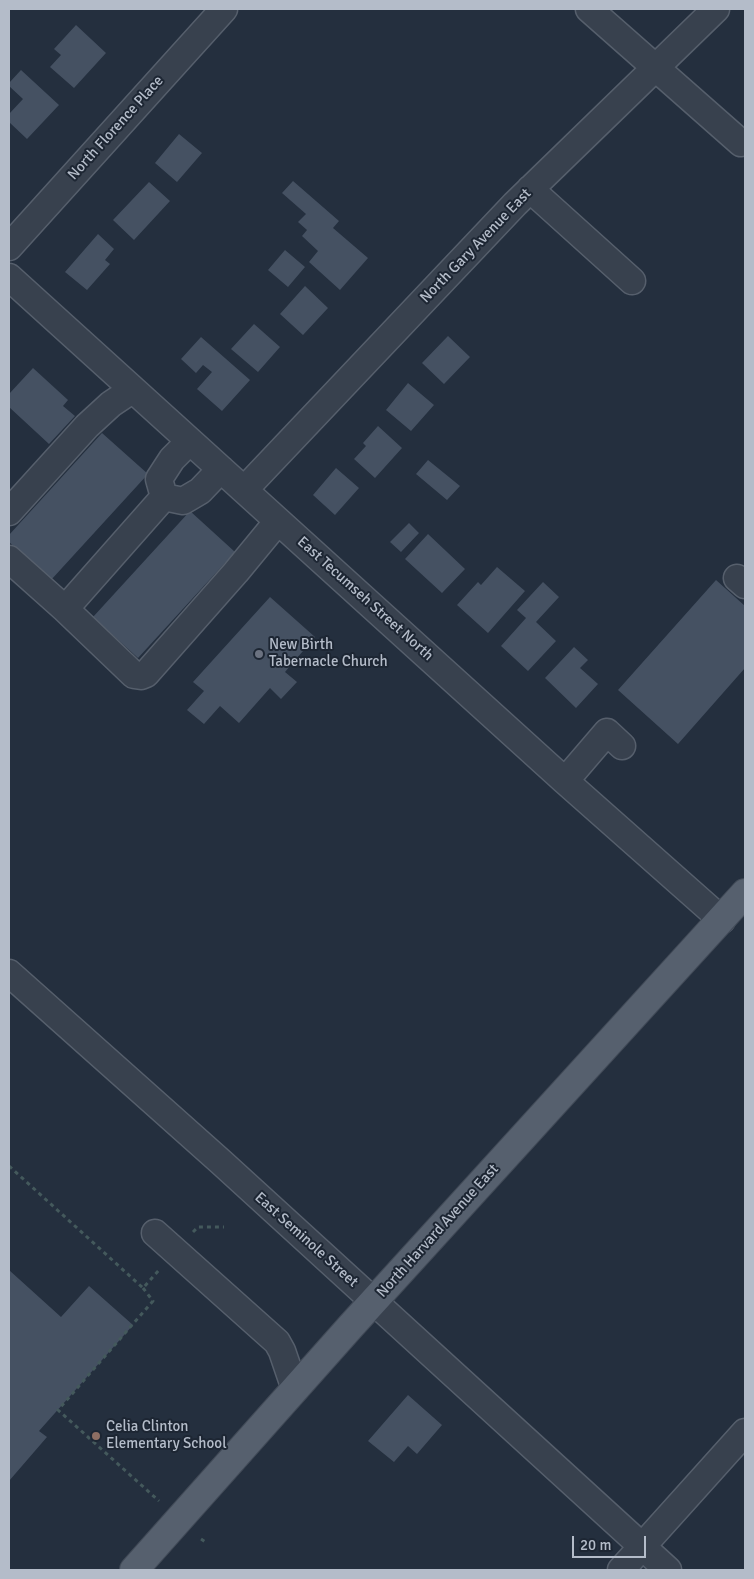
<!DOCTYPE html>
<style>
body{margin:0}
#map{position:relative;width:754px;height:1579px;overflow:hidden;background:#242f3e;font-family:Signika,sans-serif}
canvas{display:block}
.frame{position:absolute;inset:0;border:10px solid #b4bcc9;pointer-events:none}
.scale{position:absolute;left:572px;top:1536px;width:74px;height:22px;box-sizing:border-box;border:2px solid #b4bcc9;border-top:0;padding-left:6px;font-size:15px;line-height:18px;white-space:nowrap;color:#b4bcc9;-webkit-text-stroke:4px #1d2633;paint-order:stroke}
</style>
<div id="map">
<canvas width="754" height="1579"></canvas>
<div class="frame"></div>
<div class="scale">20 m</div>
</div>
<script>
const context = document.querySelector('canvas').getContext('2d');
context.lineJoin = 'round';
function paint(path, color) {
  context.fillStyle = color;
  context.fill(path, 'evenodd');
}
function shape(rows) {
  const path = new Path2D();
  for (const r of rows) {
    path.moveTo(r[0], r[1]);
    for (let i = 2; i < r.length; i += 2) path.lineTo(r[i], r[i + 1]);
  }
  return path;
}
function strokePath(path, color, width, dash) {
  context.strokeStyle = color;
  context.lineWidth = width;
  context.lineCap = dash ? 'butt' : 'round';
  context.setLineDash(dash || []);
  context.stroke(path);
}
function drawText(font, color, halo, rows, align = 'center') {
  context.font = font + ' Signika,sans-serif';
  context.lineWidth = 4;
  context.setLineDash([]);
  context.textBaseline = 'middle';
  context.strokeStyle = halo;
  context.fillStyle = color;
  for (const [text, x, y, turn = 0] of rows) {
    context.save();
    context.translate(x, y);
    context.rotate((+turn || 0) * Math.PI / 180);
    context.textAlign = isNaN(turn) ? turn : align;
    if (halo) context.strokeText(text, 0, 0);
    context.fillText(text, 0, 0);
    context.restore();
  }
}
paint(shape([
 [76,25,106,53,74,88,50,67,61,55,54,49],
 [21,70,59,105,27,139,9,122,9,114,23,99,9,86,9,83],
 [179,134,202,153,177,182,155,163],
 [293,181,339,221,333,228,368,258,340,290,309,262,318,251,302,236,307,230,298,222,306,214,282,193],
 [149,182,170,201,134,240,113,220],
 [98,234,114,249,105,260,110,264,87,290,65,272],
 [285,250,305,267,288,287,268,270],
 [305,286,328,308,303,335,280,314],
 [254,324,280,347,258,372,231,349],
 [448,336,470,357,444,384,422,363],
 [201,337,250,380,222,411,197,389,212,372,203,365,196,373,181,359],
 [33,368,68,400,63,406,75,416,49,444,9,407,9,394],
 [408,383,434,405,411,431,386,410],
 [378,426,402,448,375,478,354,459,366,446,363,443],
 [102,433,148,474,51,580,9,542,9,535],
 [428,460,460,486,447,500,416,474],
 [336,468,359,488,335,515,313,495],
 [190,511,235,552,138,658,93,617],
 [409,523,419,533,401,552,390,542],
 [428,534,465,569,442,593,405,559],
 [497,567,525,591,488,633,457,605,478,582,481,585],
 [716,580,745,606,745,668,678,744,618,690],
 [543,582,559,597,536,622,556,641,528,671,501,646,526,618,517,610],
 [270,597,315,637,285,672,297,682,281,699,270,688,239,723,220,706,204,724,187,710,204,691,193,682],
 [574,647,588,660,580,668,598,684,576,708,545,678],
 [9,1270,61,1317,89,1286,133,1325,39,1431,47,1437,9,1481],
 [408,1395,442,1425,417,1454,408,1446,394,1462,368,1441]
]), '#455162');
const minor = shape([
 [589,9,741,143],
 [530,189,632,281],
 [9,247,224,9],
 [9,277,565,781,722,920],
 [244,490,515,204,716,9],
 [164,497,183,501,200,491,221,469],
 [164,497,159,479,172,459,190,441],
 [9,512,87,426,111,404,132,390],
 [9,559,65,609,134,675,141,676,146,674,236,572,278,521],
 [737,578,745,585],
 [65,609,164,497],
 [565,781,607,732,622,746],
 [9,973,221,1162,668,1570],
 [155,1233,277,1342,282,1351,295,1389],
 [621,1570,745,1432]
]);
const major = shape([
 [134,1570,351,1326,745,893]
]);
strokePath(minor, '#565f6c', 29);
strokePath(major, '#414a57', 30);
strokePath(shape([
 [9,1166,143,1288,159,1270],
 [193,1232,198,1227,224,1227],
 [143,1288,153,1301,58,1410,159,1501],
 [201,1539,207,1543]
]), '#44595c', 3, [4, 4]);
strokePath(minor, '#38414e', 26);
strokePath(major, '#56606e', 28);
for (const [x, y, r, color] of [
 [259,654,5,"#6b7280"],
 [96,1436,5,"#8d6e63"]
]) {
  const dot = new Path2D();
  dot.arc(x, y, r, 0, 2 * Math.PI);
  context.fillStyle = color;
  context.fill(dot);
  strokePath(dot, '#1d2633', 2);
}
drawText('15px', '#b4bcc9', '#1d2633', [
 ["North Florence Place",116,128,-48],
 ["North Gary Avenue East",476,246,-46],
 ["East Tecumseh Street North",365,599,42],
 ["North Harvard Avenue East",438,1231,-48],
 ["East Seminole Street",306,1240,42]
]);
drawText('15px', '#b4bcc9', '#1d2633', [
 ["New Birth",269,645],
 ["Tabernacle Church",269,662],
 ["Celia Clinton",106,1427],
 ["Elementary School",106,1444]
], 'left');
</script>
